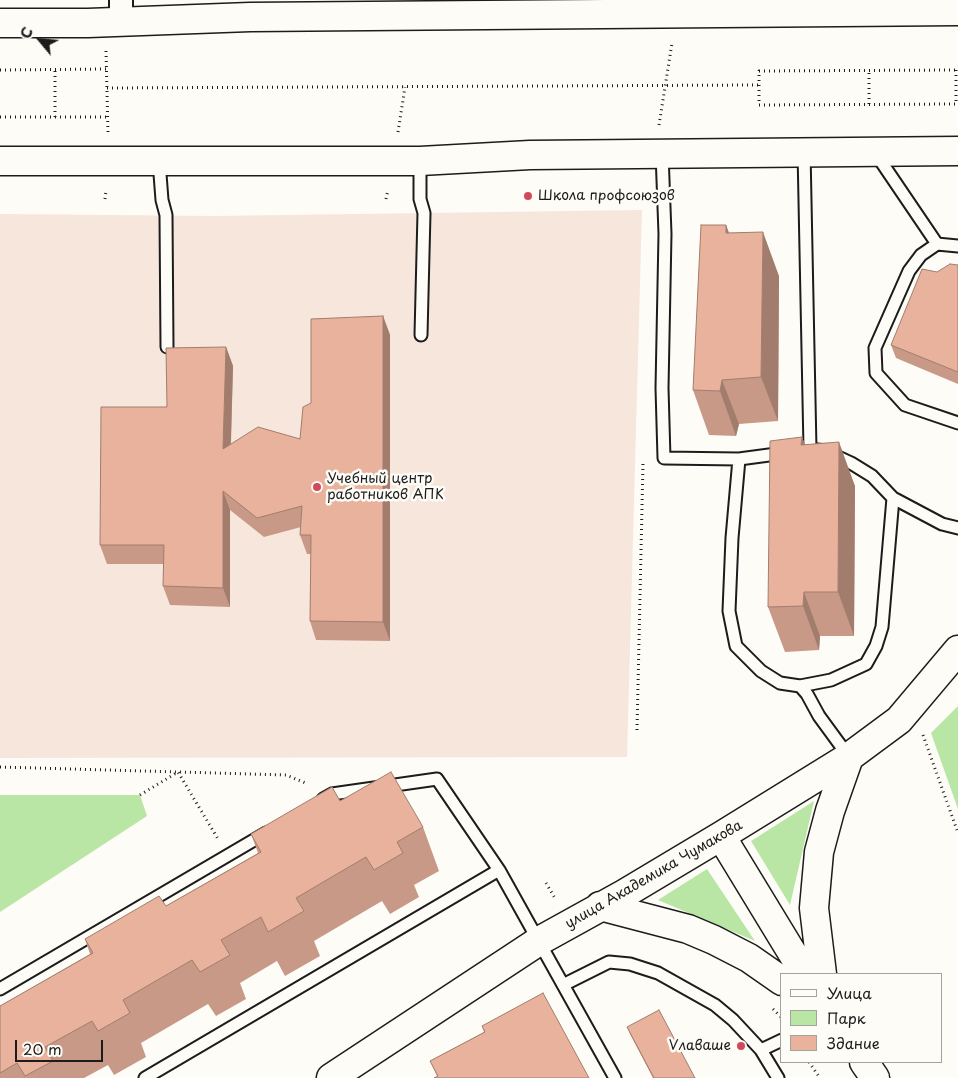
<!DOCTYPE html>
<meta charset="utf-8">
<style>
body{margin:0}
#map{position:relative;width:958px;height:1078px;overflow:hidden;background:#fdfcf7;font-family:"Playpen Sans",sans-serif}
canvas{display:block}
.legend{position:absolute;left:780px;top:973px;width:162px;height:90px;box-sizing:border-box;background:#fdfcf7;border:1px solid #a3a29f;margin:0;padding:6px 9px;list-style:none;font-size:15px;color:#1c1c1c}
.legend li{display:flex;align-items:center;gap:10px;height:25px}
.legend b{width:25px;border:1px solid #a3a29f}
.north{position:absolute;left:15px;top:15px;width:50px;height:50px;-webkit-text-stroke:4px #fdfcf7;paint-order:stroke;rotate:298deg;font-size:14px;font-weight:700;line-height:20px;text-align:center;color:#1c1c1c}
.north::after{content:'';display:block;margin:auto;width:18px;height:22px;background:#1c1c1c;clip-path:polygon(50% 0,100% 100%,50% 72%,0 100%)}
.scale{position:absolute;left:15px;top:1040px;width:88px;height:22px;box-sizing:border-box;border:2px solid #1c1c1c;border-top:0;padding-left:6px;font-size:15px;line-height:18px;white-space:nowrap;color:#1c1c1c;-webkit-text-stroke:4px #fdfcf7;paint-order:stroke}
</style>
<div id="map">
<canvas width="958" height="1078"></canvas>
<ul class="legend">
<li><b style="height:6px;background:#fdfcf7"></b>Улица</li>
<li><b style="height:14px;background:#b9e6a4"></b>Парк</li>
<li><b style="height:14px;background:#e8b29d"></b>Здание</li>
</ul>
<div class="north">С</div>
<div class="scale">20 m</div>
</div>
<script>
const context = document.querySelector('canvas').getContext('2d');
context.lineJoin = 'round';
function paint(path, color) {
  context.fillStyle = color;
  context.fill(path, 'evenodd');
}
function shape(rows) {
  const path = new Path2D();
  for (const r of rows) {
    path.moveTo(r[0], r[1]);
    for (let i = 2; i < r.length; i += 2) path.lineTo(r[i], r[i + 1]);
  }
  return path;
}
function strokePath(path, color, width, dash) {
  context.strokeStyle = color;
  context.lineWidth = width;
  context.lineCap = dash ? 'butt' : 'round';
  context.setLineDash(dash || []);
  context.stroke(path);
}
function drawText(font, color, halo, rows, align = 'center') {
  context.font = font + ' "Playpen Sans",sans-serif';
  context.lineWidth = 5;
  context.setLineDash([]);
  context.textBaseline = 'middle';
  context.strokeStyle = halo;
  context.fillStyle = color;
  for (const [text, x, y, turn = 0] of rows) {
    context.save();
    context.translate(x, y);
    context.rotate((+turn || 0) * Math.PI / 180);
    context.textAlign = isNaN(turn) ? turn : align;
    if (halo) context.strokeText(text, 0, 0);
    context.fillText(text, 0, 0);
    context.restore();
  }
}
paint(shape([
 [642,210,627,757,0,758,0,214,215,216]
]), '#f7e6dc');
paint(shape([
 [958,706,958,809,931,733],
 [0,795,140,795,147,816,0,912],
 [814,801,790,905,751,841],
 [707,869,755,941,658,900]
]), '#b9e6a4');
const lane = shape([
 [662,153,665,234,662,388,664,458,739,459],
 [876,154,937,244],
 [159,161,162,200,166,215,167,347],
 [420,161,420,199,424,213,421,335],
 [958,246,937,244,921,255,909,271,875,348,876,373,905,405,958,423],
 [784,453,739,459,732,538,729,611,736,646,761,671,780,683,800,686,831,680,866,664,876,646,882,627,893,498,872,476,851,463,825,451,810,449,804,151],
 [893,498,942,524,958,528],
 [800,686,807,694,819,716,849,757],
 [323,799,332,794,437,779,499,870,615,1078],
 [563,985,609,962,630,964,658,973,715,1005,733,1020,761,1050,778,1078],
 [0,989,266,833],
 [761,1050,782,1040],
 [145,1078,499,870]
]);
const street = shape([
 [121,0,121,21]
]);
const secondary = shape([
 [0,23,88,23,250,17,958,11],
 [0,161,420,161,530,155,958,151],
 [721,836,805,974],
 [600,906,688,929,714,940,749,958,782,981],
 [822,974,814,908,819,852,830,811,849,757],
 [864,1062,875,1078],
 [331,1078,539,941,624,894,721,836,849,757,899,720,958,650]
]);
strokePath(lane, '#1c1c1c', 15);
strokePath(street, '#1c1c1c', 26);
strokePath(secondary, '#1c1c1c', 31);
strokePath(shape([
 [106,51,108,132],
 [0,70,107,69],
 [956,70,956,104,759,105,759,71,956,70],
 [107,88,759,85],
 [869,104,869,70],
 [0,117,108,117],
 [55,117,55,70],
 [659,125,672,43],
 [398,132,405,87],
 [105,199,106,190],
 [386,199,388,190],
 [637,730,643,463],
 [923,735,958,833],
 [0,767,286,775,308,784],
 [140,795,178,772,218,839],
 [546,883,556,900],
 [773,1009,782,1018],
 [809,1062,820,1078]
]), '#1c1c1c', 3, [1, 4]);
strokePath(lane, '#fdfcf7', 11);
strokePath(street, '#fdfcf7', 22);
strokePath(secondary, '#fdfcf7', 28);
paint(shape([
 [726,225,729,233,779,276,778,421,739,424,736,436,709,435,693,390],
 [958,265,958,384,896,358,891,345,937,272],
 [383,316,390,335,390,641,316,640,310,621,311,554,307,554,300,535,301,527,264,537,230,510,230,607,170,605,163,586,164,564,107,564,100,545,167,407,226,347,233,366,231,444,300,439,311,403],
 [802,437,805,445,855,486,854,636,820,636,819,650,785,652,768,607],
 [340,801,423,827,439,871,414,885,419,897,390,914,382,901,314,941,320,956,285,976,277,961,240,983,246,999,216,1016,208,1004,141,1043,146,1057,114,1075,108,1065,84,1078,0,1078,0,1006,90,954,85,939,166,906,258,853,251,834],
 [482,1026,589,1078,437,1076,430,1061,484,1032],
 [627,1027,695,1078,653,1078,630,1034]
]), '#c89987');
paint(shape([
 [726,225,742,269,726,233],
 [763,232,779,276,778,421,761,377],
 [383,316,390,335,390,641,383,622],
 [226,347,233,366,230,468,223,449],
 [722,380,739,424,736,436,720,391],
 [802,437,818,481,801,445],
 [839,442,855,486,854,636,838,592],
 [223,491,230,510,230,607,223,588],
 [804,592,820,636,819,650,803,606]
]), '#a27d6e');
const building = shape([
 [701,225,726,225,726,233,763,232,761,377,722,380,720,391,693,390,701,225],
 [950,264,958,265,958,372,891,345,922,269,937,272,950,264],
 [383,316,383,622,310,621,311,535,300,535,302,506,257,518,223,491,223,588,163,586,164,545,100,545,101,407,167,407,166,348,226,347,223,449,258,427,300,439,303,407,311,403,311,319,383,316],
 [802,437,801,445,839,442,838,592,804,592,803,606,768,607,770,441,802,437],
 [391,772,423,827,397,842,403,853,374,870,366,857,296,898,304,911,268,932,261,917,221,940,230,955,200,972,192,960,123,1000,130,1013,98,1031,92,1021,45,1047,53,1061,25,1076,17,1063,0,1073,0,1006,93,953,85,939,159,896,166,906,261,852,251,834,332,787,340,801,391,772],
 [543,993,589,1078,434,1078,438,1076,430,1061,485,1032,482,1026,543,993],
 [659,1010,695,1078,654,1078,627,1027,659,1010]
]);
paint(building, '#e8b29d');
strokePath(building, '#a27d6e', 1);
for (const [x, y, r, color] of [
 [528,196,5,"#d1495b"],
 [317,487,5,"#d1495b"],
 [741,1046,5,"#d1495b"]
]) {
  const dot = new Path2D();
  dot.arc(x, y, r, 0, 2 * Math.PI);
  context.fillStyle = color;
  context.fill(dot);
  strokePath(dot, '#fdfcf7', 2);
}
drawText('14px', '#1c1c1c', '#fdfcf7', [
 ["Школа профсоюзов",538,196],
 ["Учебный центр",327,479],
 ["работников АПК",327,495],
 ["Vлаваше",731,1046,"right"]
], 'left');
drawText('14px', '#1c1c1c', '#fdfcf7', [
 ["улица Академика Чумакова",654,875,-30]
]);
</script>
